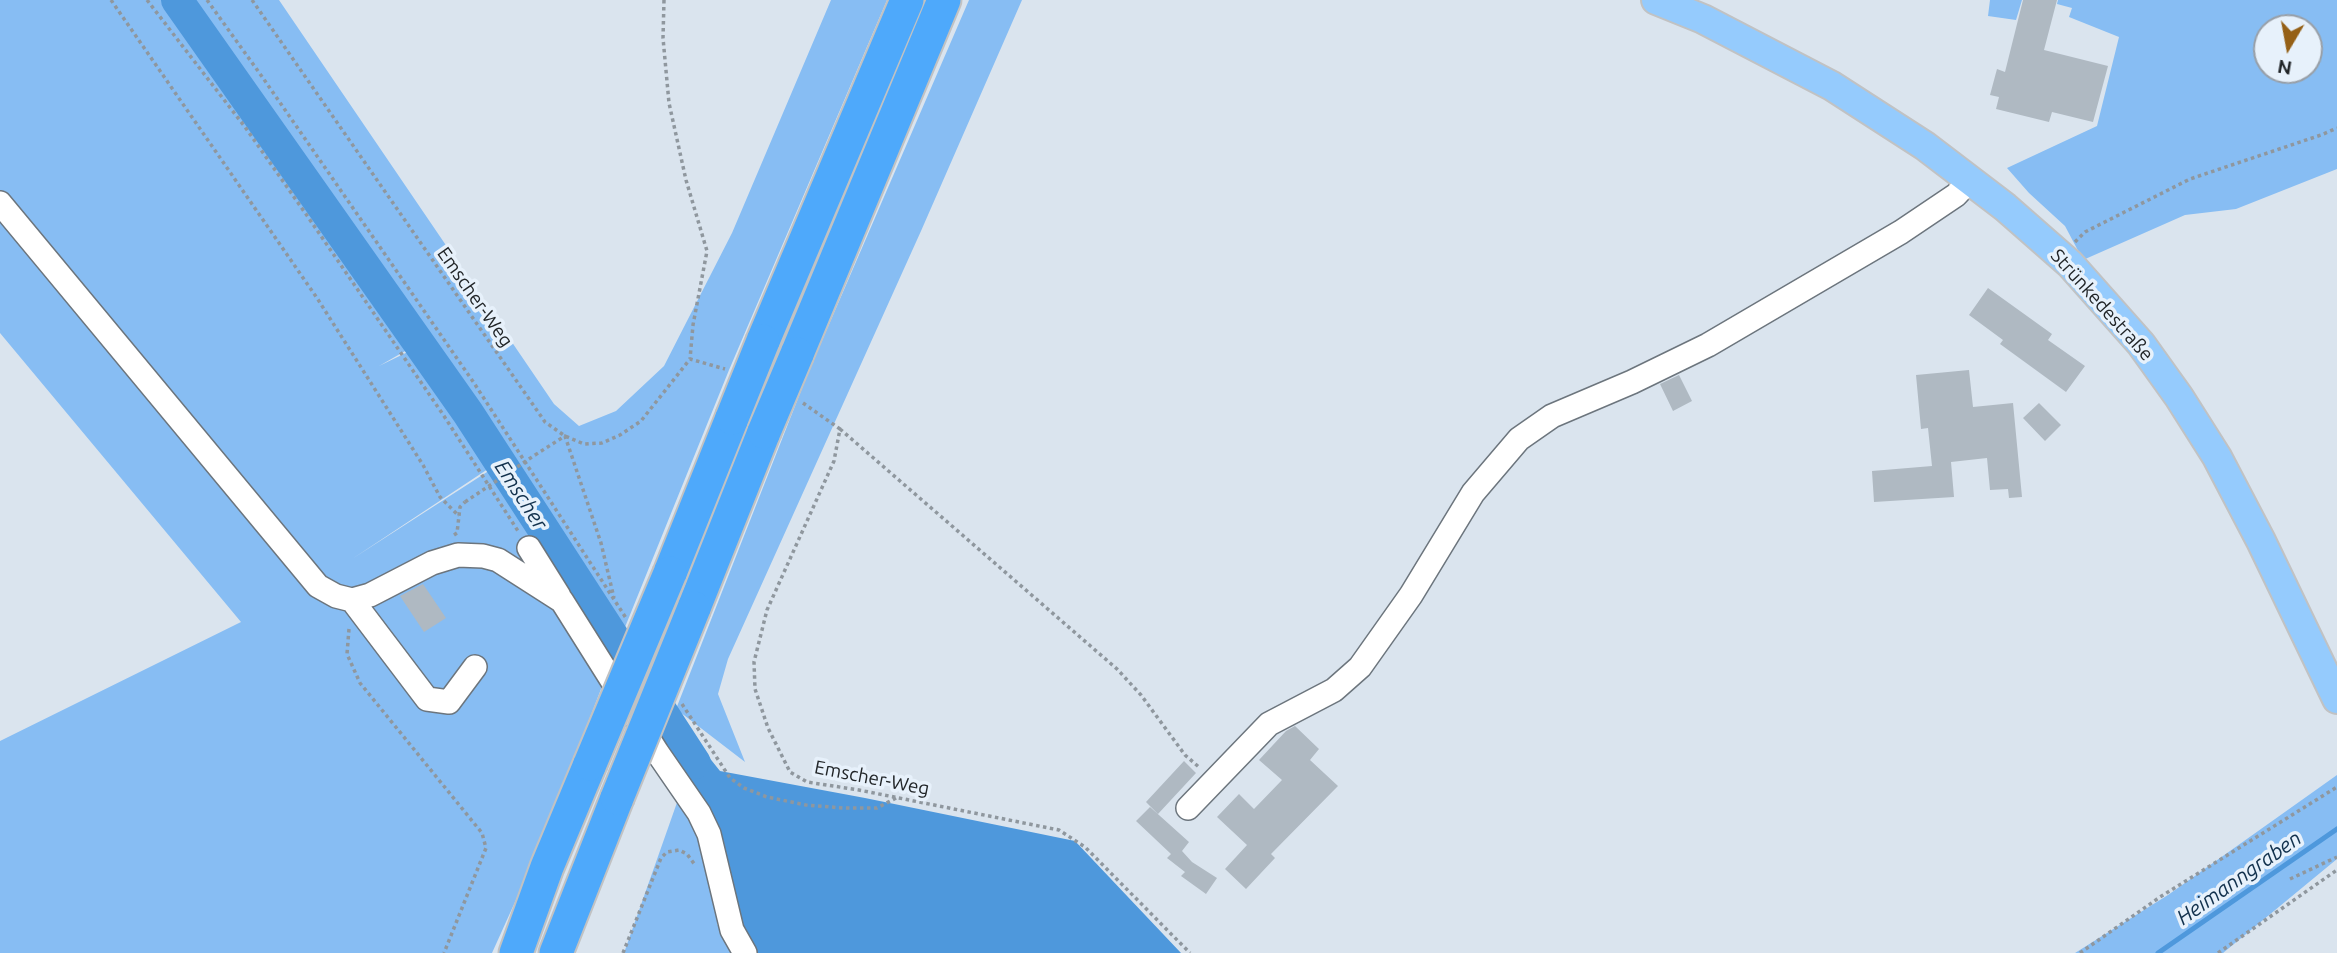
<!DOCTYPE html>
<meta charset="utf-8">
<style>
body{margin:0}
#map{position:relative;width:2337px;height:953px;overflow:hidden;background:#dae4ee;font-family:Ubuntu,sans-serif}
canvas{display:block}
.north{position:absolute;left:2253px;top:14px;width:70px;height:70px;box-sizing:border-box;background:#e7f1fb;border:2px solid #989fa7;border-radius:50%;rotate:190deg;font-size:19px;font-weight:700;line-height:28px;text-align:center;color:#212528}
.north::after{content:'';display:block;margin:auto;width:24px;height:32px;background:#956016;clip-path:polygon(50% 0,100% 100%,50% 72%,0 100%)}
</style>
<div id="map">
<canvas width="2337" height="953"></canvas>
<div class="north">N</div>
</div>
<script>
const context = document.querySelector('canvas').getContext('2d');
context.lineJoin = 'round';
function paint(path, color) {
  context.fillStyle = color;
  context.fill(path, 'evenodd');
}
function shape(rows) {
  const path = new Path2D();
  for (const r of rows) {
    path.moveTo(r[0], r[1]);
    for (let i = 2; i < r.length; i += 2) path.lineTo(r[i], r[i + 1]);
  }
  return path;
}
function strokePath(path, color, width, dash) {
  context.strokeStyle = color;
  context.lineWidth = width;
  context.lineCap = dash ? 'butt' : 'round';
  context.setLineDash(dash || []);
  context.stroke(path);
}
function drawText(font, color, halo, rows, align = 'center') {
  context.font = font + ' Ubuntu,sans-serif';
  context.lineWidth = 7;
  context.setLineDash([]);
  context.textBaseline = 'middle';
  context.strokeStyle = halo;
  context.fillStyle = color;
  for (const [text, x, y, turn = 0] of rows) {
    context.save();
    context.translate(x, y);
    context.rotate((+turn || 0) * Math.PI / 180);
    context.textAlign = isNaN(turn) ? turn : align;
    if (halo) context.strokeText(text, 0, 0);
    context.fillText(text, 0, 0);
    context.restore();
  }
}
paint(shape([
 [0,0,279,0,554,404,579,426,616,411,664,366,732,233,831,0,887,0,729,370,619,642,520,493,617,648,538,851,492,953,0,953,0,741,241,622,0,333],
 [421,342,501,463,352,559,497,463,418,347,379,366],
 [969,0,1022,0,921,231,728,659,718,694,745,762,676,709,808,373],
 [1990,0,2022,0,2016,20,1988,16],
 [2058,0,2337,0,2337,169,2236,209,2185,215,2083,260,2065,226,2029,193,2007,168,2097,126,2119,37,2069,17,2072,8,2057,4],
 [2267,28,2309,28,2309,70,2267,70],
 [2337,775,2337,859,2223,953,2075,953,2168,895],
 [680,794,695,821,717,895,717,924,738,953,624,953]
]), '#87bdf3');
paint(shape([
 [676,716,720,771,865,798,1075,841,1181,953,752,953,727,888,724,842,663,747]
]), '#4e98dc');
strokePath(shape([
 [2158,953,2337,829]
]), '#4e98dc', 5);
strokePath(shape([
 [177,0,468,413,695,763]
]), '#4e98dc', 32);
paint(shape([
 [2023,0,2057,0,2044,50,2108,66,2093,122,2052,112,2049,122,1996,109,1999,97,1990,95,1997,69,2005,72],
 [1988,288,2052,334,2048,340,2085,366,2066,392,2000,344,2003,340,1969,315],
 [1969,370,1973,407,2013,403,2022,497,2009,498,2008,489,1990,490,1987,458,1951,462,1954,497,1874,502,1872,471,1932,466,1928,428,1921,429,1916,375],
 [1679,375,1692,401,1673,411,1660,384],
 [2039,403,2061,425,2045,441,2023,418],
 [423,584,446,618,424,632,400,596],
 [1295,726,1319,749,1310,760,1338,786,1271,854,1275,858,1246,889,1225,869,1247,845,1217,817,1239,794,1254,809,1282,780,1259,760,1286,731],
 [1184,761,1196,773,1158,814,1146,802],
 [1150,807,1189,842,1182,851,1192,862,1217,878,1206,894,1181,876,1185,872,1167,858,1171,854,1136,821]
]), '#afb9c2');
const minor = shape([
 [0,203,318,586,336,596,352,600,370,595,432,563,458,555,483,556,498,560,562,601,657,752,699,813,709,834,732,930,745,953],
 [529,548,559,596],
 [352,600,427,699,449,702,475,667],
 [1188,808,1269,724,1334,690,1360,667,1411,595,1473,493,1519,439,1552,416,1632,382,1708,345,1901,232,1956,195,1970,180]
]);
const major = shape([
 [1656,0,1703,19,1832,86,1925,146,2005,207,2070,264,2141,344,2179,397,2217,457,2261,541,2337,699]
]);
const highway = shape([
 [763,341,907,0],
 [797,354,944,0],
 [670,573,732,418],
 [694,608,764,432],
 [516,953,547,867,590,764],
 [556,953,617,798]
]);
strokePath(minor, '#6c757d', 26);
strokePath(major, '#c1c2c3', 32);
strokePath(highway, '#c1c2c3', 37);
strokePath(shape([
 [111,0,317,298,423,465,440,497,459,516],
 [147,0,245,127,308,217,444,416,518,531],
 [207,0,263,78,474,383,626,618],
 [252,0,545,422,565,436,584,444,602,443,620,435,641,421,690,359,725,369],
 [664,0,663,38,669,103,686,180,707,251,693,325,690,359],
 [2075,242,2085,232,2190,179,2321,135,2337,128],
 [803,403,840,429,834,461,767,610,754,662,755,689,768,728,790,772,807,782,859,790,1059,830,1085,847,1190,953],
 [840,429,1117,669,1141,695,1185,755,1200,768],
 [535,455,565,436,601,543,614,598],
 [454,535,457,533,460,507,465,502],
 [349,629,347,654,360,683,482,833,486,848,444,953],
 [682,704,730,778,744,788,767,797,806,805,843,808,877,808,898,797],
 [2290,879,2337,857],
 [623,953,661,858,667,852,679,850,687,854,695,865],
 [2080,953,2160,897,2337,787],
 [2218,953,2337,870]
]), '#8f979e', 3.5, [3.5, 3.5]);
strokePath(minor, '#fff', 23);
strokePath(major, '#95cbfd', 28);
strokePath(highway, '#4ea9fb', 33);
const highwayBridge = shape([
 [732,418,763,341],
 [764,432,797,354],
 [590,764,670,573],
 [617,798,694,608]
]);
strokePath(highwayBridge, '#c1c2c3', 37, []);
strokePath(shape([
 [465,502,535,455]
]), '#8f979e', 3.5, [3.5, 3.5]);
strokePath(highwayBridge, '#4ea9fb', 33);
drawText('19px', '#212528', '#e7f1fb', [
 ["Emscher-Weg",475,297,55],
 ["Strünkedestraße",2102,305,48],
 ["Emscher-Weg",872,778,11]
]);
drawText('italic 21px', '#12314d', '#e7f1fb', [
 ["Emscher",521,495,57],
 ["Heimanngraben",2239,878,-35]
]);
</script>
